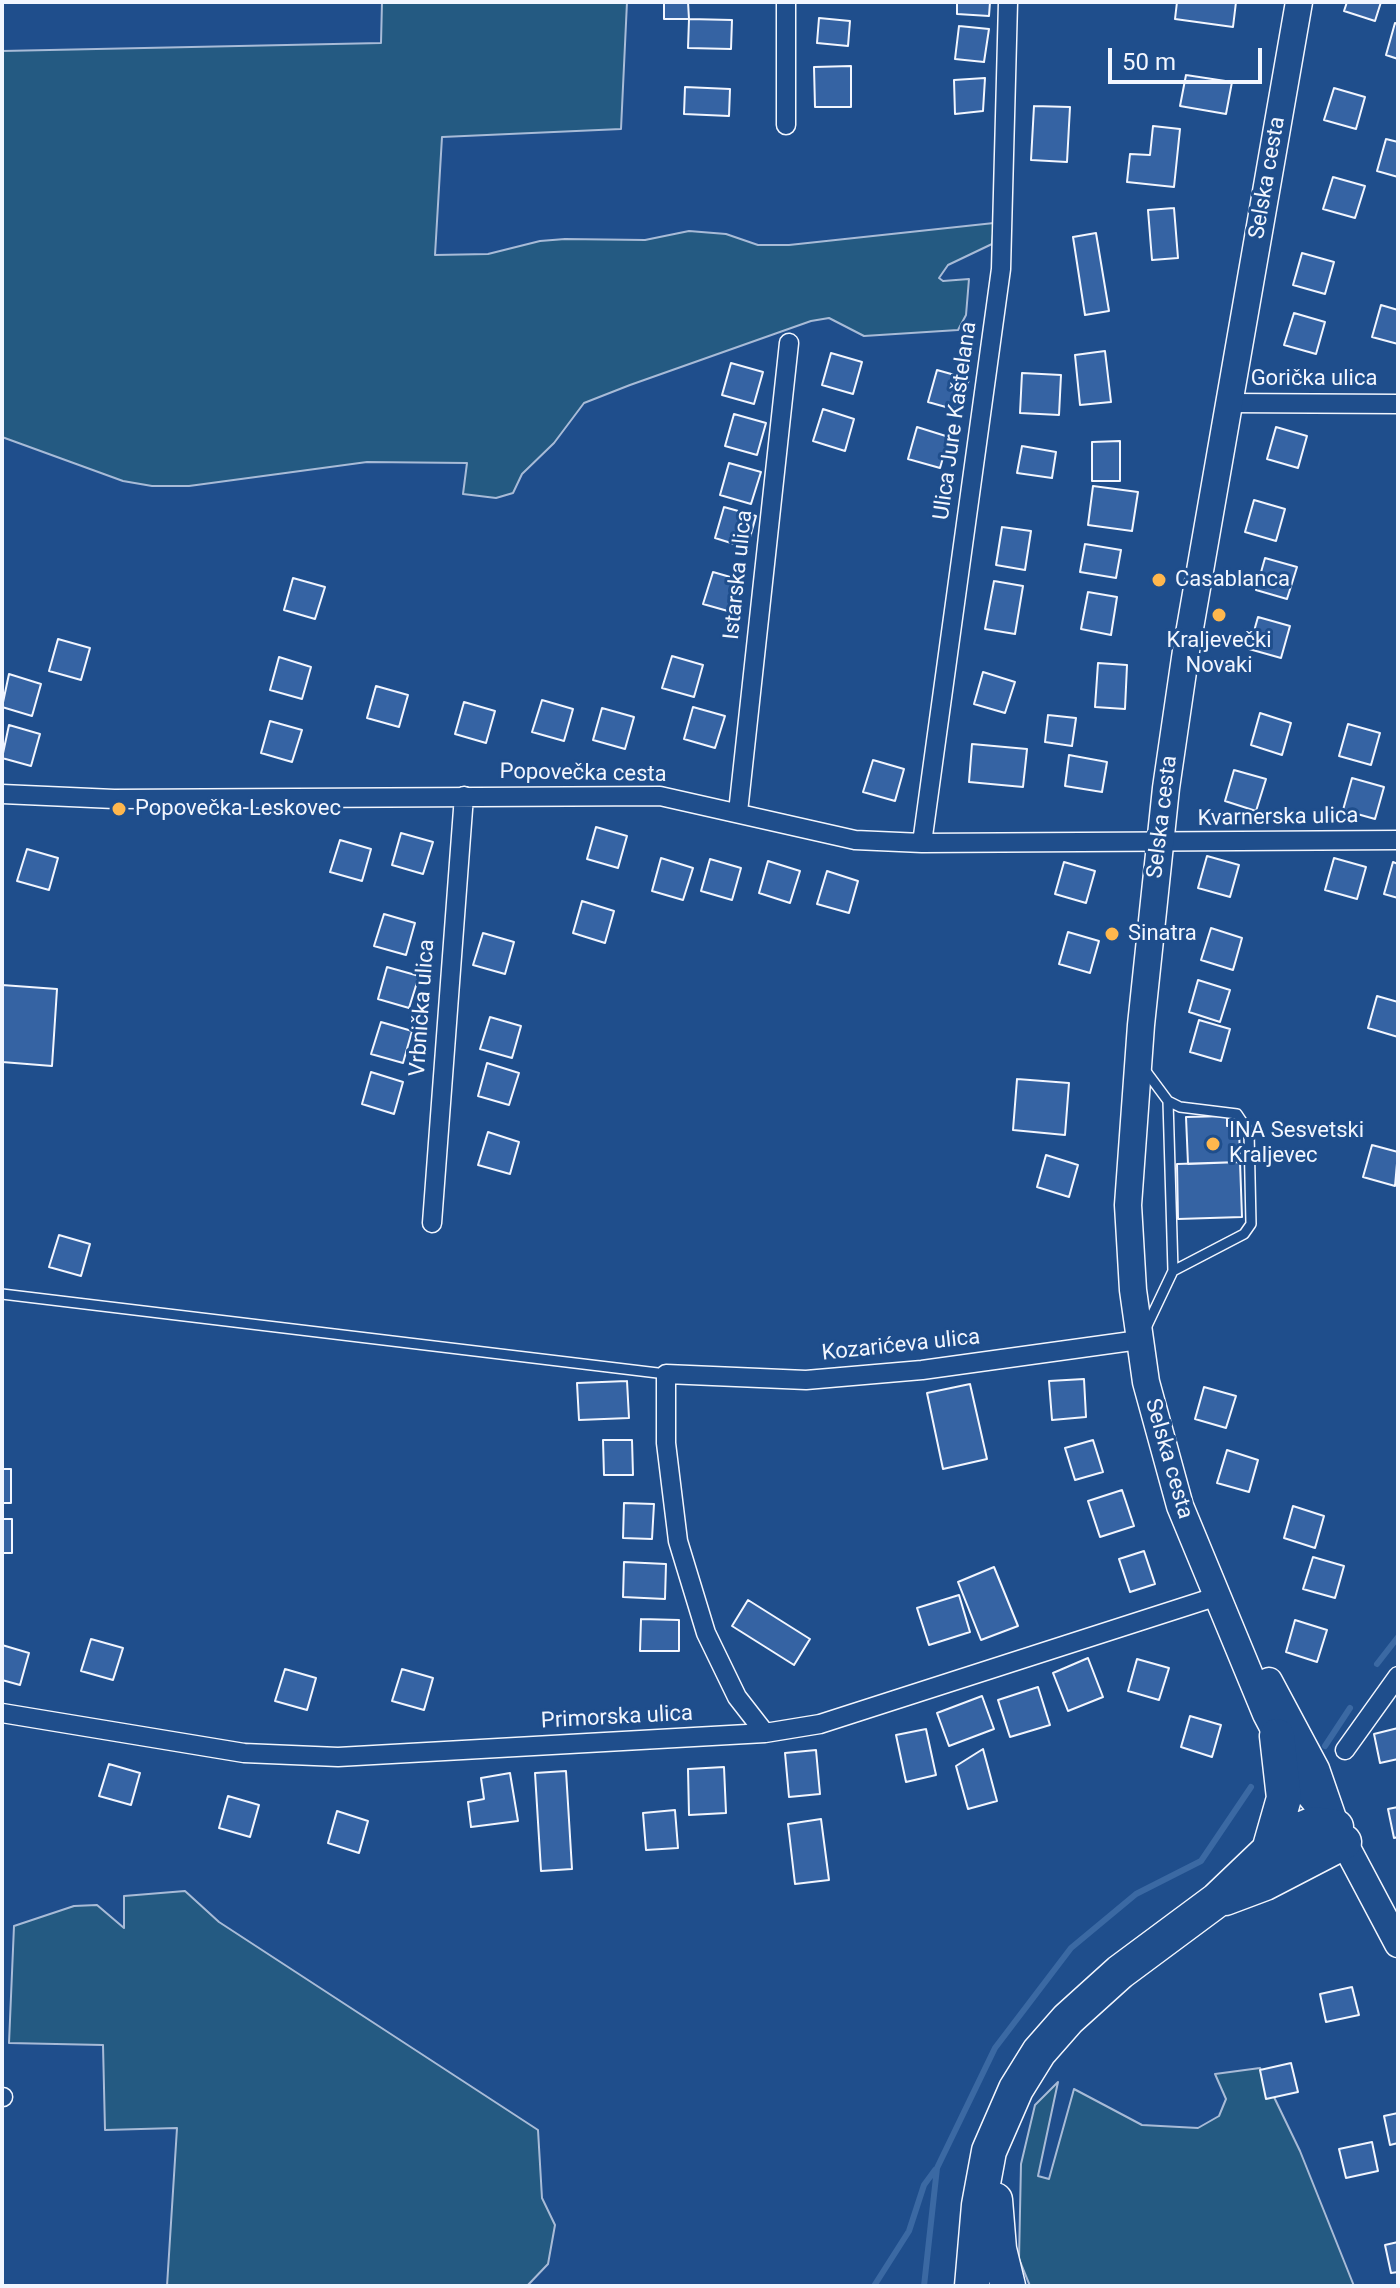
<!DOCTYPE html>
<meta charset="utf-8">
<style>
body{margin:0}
#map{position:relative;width:1400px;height:2288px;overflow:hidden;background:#1f4e8c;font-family:Roboto,sans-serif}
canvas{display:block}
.frame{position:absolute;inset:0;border:4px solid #f2f6ff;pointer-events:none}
.scale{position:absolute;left:1108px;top:48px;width:154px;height:36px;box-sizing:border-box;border:4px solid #f2f6ff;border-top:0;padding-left:10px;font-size:24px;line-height:28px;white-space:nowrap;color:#f2f6ff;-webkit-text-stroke:6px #1f4e8c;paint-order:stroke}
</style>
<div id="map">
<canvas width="1400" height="2288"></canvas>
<div class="frame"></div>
<div class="scale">50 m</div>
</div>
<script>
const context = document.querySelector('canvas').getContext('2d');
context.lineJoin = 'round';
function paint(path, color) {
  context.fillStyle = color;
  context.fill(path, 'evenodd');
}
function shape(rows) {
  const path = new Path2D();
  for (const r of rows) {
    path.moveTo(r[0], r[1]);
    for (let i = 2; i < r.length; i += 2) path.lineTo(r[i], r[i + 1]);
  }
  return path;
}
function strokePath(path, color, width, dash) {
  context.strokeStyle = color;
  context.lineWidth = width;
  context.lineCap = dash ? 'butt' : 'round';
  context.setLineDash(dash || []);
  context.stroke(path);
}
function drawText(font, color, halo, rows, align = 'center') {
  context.font = font + ' Roboto,sans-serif';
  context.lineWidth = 6;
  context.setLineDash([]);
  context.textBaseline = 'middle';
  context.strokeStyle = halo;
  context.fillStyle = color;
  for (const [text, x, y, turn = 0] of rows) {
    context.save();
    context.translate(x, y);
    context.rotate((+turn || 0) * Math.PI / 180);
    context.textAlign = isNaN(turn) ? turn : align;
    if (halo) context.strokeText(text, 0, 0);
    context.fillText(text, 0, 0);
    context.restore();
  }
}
const green = shape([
 [382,2,627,2,621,129,442,137,435,255,488,254,540,241,565,239,645,240,689,231,726,234,758,245,789,245,994,223,992,244,948,265,939,278,943,281,969,279,966,315,958,330,864,336,829,318,811,321,630,385,584,403,554,443,522,474,513,493,496,498,463,494,467,463,367,462,189,486,152,486,123,481,2,437,2,51,381,43,382,2],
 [185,1891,219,1922,538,2130,542,2198,555,2225,548,2264,527,2286,167,2286,177,2128,105,2130,103,2045,9,2043,14,1926,74,1906,97,1905,124,1928,124,1896,185,1891],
 [1260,2068,1300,2151,1354,2286,1030,2286,1019,2259,1021,2164,1035,2105,1058,2082,1038,2176,1049,2179,1074,2089,1142,2125,1198,2128,1219,2116,1226,2099,1215,2074,1260,2068]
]);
paint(green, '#245a82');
strokePath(green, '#a8bbd7', 2);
strokePath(shape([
 [1377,1664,1398,1637],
 [1325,1746,1350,1708],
 [874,2286,909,2231,924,2185,935,2170],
 [924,2286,937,2168,995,2048,1071,1948,1136,1894,1201,1861,1251,1787]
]), '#3b69a3', 6);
const building = shape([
 [664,2,688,2,689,19,664,19,664,2],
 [957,2,990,2,989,16,957,14,957,2],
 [1177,2,1236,2,1233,27,1175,19,1177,2],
 [1347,2,1381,2,1375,21,1344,11,1347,2],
 [819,18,850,21,848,46,817,43,819,18],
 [689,19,732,20,731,49,688,48,689,19],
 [1395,23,1398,24,1398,59,1386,55,1395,23],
 [959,26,989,29,984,62,955,59,959,26],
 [851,66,851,107,815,107,814,67,851,66],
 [1186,75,1232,82,1226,114,1180,106,1186,75],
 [985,78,983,111,955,114,954,80,985,78],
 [685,87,730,89,729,116,684,114,685,87],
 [1334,88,1365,97,1356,129,1324,120,1334,88],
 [1034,106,1070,107,1067,162,1031,160,1034,106],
 [1153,126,1180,129,1174,187,1127,182,1130,154,1150,155,1153,126],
 [1386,139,1398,142,1398,177,1377,171,1386,139],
 [1333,177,1365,186,1355,218,1323,209,1333,177],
 [1174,208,1178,258,1152,260,1148,210,1174,208],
 [1096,233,1109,311,1085,315,1073,237,1096,233],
 [1302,253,1334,262,1325,294,1293,285,1302,253],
 [1381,305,1398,310,1398,344,1372,337,1381,305],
 [1294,313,1325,322,1316,354,1284,345,1294,313],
 [1105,351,1111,402,1080,405,1075,355,1105,351],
 [831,353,862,362,853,394,822,385,831,353],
 [731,363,763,372,754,404,722,395,731,363],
 [937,370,969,379,960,411,928,402,937,370],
 [1022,373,1061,375,1059,415,1020,413,1022,373],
 [823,409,854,419,845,451,813,441,823,409],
 [734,414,766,423,757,455,725,446,734,414],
 [917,427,949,437,940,468,908,459,917,427],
 [1276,427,1307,436,1298,468,1267,459,1276,427],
 [1120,441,1120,481,1092,481,1092,442,1120,441],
 [1022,446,1056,452,1052,478,1017,473,1022,446],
 [729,463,761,472,751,504,720,495,729,463],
 [1093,486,1138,492,1132,531,1088,525,1093,486],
 [1254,500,1285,509,1276,541,1245,532,1254,500],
 [724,507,756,516,747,548,715,538,724,507],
 [1002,527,1031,531,1025,570,996,565,1002,527],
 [1085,544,1121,550,1116,578,1080,572,1085,544],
 [1265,558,1297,567,1287,599,1256,590,1265,558],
 [713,572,744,581,735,613,703,604,713,572],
 [293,578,325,587,315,619,284,610,293,578],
 [994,581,1023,586,1015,634,985,629,994,581],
 [1088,592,1117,597,1111,635,1081,629,1088,592],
 [1258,617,1290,626,1281,658,1249,649,1258,617],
 [58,639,90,648,81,680,49,671,58,639],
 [672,656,703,665,694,697,662,688,672,656],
 [279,657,311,667,302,699,270,690,279,657],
 [1098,663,1127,665,1125,709,1095,707,1098,663],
 [983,672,1015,682,1005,713,974,704,983,672],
 [9,674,41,684,32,716,2,707,9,674],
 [376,686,408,695,399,727,367,718,376,686],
 [542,700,573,709,564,741,532,732,542,700],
 [464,702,495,711,486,743,455,734,464,702],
 [693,707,725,716,715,748,684,739,693,707],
 [602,708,634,717,625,749,593,740,602,708],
 [1260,713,1291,723,1282,755,1251,745,1260,713],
 [1048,715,1076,718,1072,746,1045,742,1048,715],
 [270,721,302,730,292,762,261,753,270,721],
 [1348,724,1380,733,1371,765,1339,756,1348,724],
 [9,725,40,734,31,766,2,758,9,725],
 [972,744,1027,749,1023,787,969,782,972,744],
 [1069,755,1107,762,1102,792,1065,786,1069,755],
 [873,760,904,769,895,801,863,792,873,760],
 [1234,770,1266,779,1256,811,1225,801,1234,770],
 [1352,778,1384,787,1375,819,1343,810,1352,778],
 [596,827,627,836,618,868,587,859,596,827],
 [401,833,433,842,423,874,392,865,401,833],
 [340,840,371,849,362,881,330,872,340,840],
 [27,849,58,858,49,890,17,881,27,849],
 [1207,856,1239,865,1230,897,1198,888,1207,856],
 [661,858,693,868,683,900,652,891,661,858],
 [1334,858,1366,867,1357,899,1325,890,1334,858],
 [710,859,741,868,732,900,701,891,710,859],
 [768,861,800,871,790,903,759,893,768,861],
 [1064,862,1095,871,1086,903,1055,894,1064,862],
 [1393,862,1398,864,1398,898,1384,894,1393,862],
 [827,871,858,881,849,913,817,904,827,871],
 [582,901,614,911,605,943,573,933,582,901],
 [384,914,415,923,406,955,374,946,384,914],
 [1211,928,1242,938,1233,970,1201,960,1211,928],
 [1068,932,1099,941,1090,973,1059,964,1068,932],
 [483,933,514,942,505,974,473,965,483,933],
 [387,967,419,976,409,1008,378,999,387,967],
 [1198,980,1230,990,1220,1022,1189,1012,1198,980],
 [2,985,57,989,52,1066,2,1062,2,985],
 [1377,996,1398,1002,1398,1037,1368,1028,1377,996],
 [490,1017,521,1026,512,1058,480,1049,490,1017],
 [1199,1020,1230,1029,1221,1061,1190,1052,1199,1020],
 [381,1022,412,1031,403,1063,371,1054,381,1022],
 [487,1063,519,1073,509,1105,478,1096,487,1063],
 [371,1072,403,1082,394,1114,362,1104,371,1072],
 [1017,1079,1069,1083,1065,1135,1013,1130,1017,1079],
 [1227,1116,1227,1126,1239,1126,1240,1162,1188,1164,1186,1117,1227,1116],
 [488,1132,519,1142,510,1174,478,1165,488,1132],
 [1372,1145,1398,1152,1395,1186,1363,1177,1372,1145],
 [1046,1155,1078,1165,1069,1197,1037,1187,1046,1155],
 [1240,1162,1242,1217,1178,1219,1177,1164,1240,1162],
 [59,1235,90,1244,81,1276,49,1267,59,1235],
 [1084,1379,1086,1417,1052,1420,1049,1381,1084,1379],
 [627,1381,629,1418,579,1420,577,1383,627,1381],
 [970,1384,987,1459,943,1469,927,1393,970,1384],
 [1204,1387,1236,1396,1226,1428,1195,1419,1204,1387],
 [603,1440,632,1440,633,1475,604,1475,603,1440],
 [1093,1440,1103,1472,1075,1480,1065,1448,1093,1440],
 [1227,1450,1258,1460,1249,1492,1217,1483,1227,1450],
 [2,1469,11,1469,11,1503,2,1503,2,1469],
 [1122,1490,1134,1526,1100,1537,1088,1501,1122,1490],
 [624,1503,654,1504,652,1539,623,1538,624,1503],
 [1293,1506,1324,1516,1315,1548,1284,1538,1293,1506],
 [2,1519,12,1519,12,1553,2,1553,2,1519],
 [1144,1551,1155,1584,1130,1592,1119,1559,1144,1551],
 [1313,1557,1344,1566,1335,1598,1303,1589,1313,1557],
 [624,1562,666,1564,665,1599,623,1597,624,1562],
 [994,1567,1018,1626,981,1640,958,1582,994,1567],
 [959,1595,970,1632,929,1645,917,1608,959,1595],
 [748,1600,810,1639,794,1665,732,1626,748,1600],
 [641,1619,679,1620,679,1651,640,1651,641,1619],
 [1295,1620,1327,1630,1317,1662,1286,1652,1295,1620],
 [91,1639,123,1648,113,1680,81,1671,91,1639],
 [2,1645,29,1653,20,1685,2,1680,2,1645],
 [1088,1658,1103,1697,1068,1711,1053,1673,1088,1658],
 [1137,1659,1169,1668,1159,1700,1128,1691,1137,1659],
 [285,1669,316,1678,307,1710,275,1701,285,1669],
 [402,1669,433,1678,424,1710,392,1701,402,1669],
 [1038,1687,1050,1725,1010,1737,998,1700,1038,1687],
 [982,1696,994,1729,949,1746,937,1713,982,1696],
 [1190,1716,1221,1725,1212,1757,1181,1747,1190,1716],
 [1398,1728,1398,1759,1380,1763,1374,1734,1398,1728],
 [926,1729,936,1775,906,1782,896,1735,926,1729],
 [983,1749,997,1801,968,1809,956,1766,983,1749],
 [816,1750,820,1794,789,1797,785,1753,816,1750],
 [109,1764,140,1773,131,1805,99,1796,109,1764],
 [724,1767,726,1813,689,1815,688,1769,724,1767],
 [566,1771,572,1869,541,1871,535,1773,566,1771],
 [510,1773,518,1821,471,1827,468,1802,484,1799,481,1778,510,1773],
 [228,1796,259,1805,250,1837,219,1828,228,1796],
 [1398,1807,1398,1837,1394,1838,1388,1809,1398,1807],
 [675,1810,678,1848,646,1850,643,1813,675,1810],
 [337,1811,368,1821,359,1853,328,1843,337,1811],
 [821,1819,829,1880,795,1884,788,1824,821,1819],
 [1352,1987,1359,2015,1326,2022,1320,1994,1352,1987],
 [1291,2063,1298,2092,1266,2099,1260,2070,1291,2063],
 [1398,2113,1398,2143,1390,2145,1384,2116,1398,2113],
 [1372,2142,1378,2171,1346,2178,1339,2149,1372,2142],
 [1398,2242,1398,2272,1391,2273,1385,2245,1398,2242]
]);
paint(building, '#3563a3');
strokePath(building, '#f2f6ff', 2);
const service = shape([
 [1145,1070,1168,1101,1180,1107,1237,1114,1249,1132,1251,1224,1244,1234,1173,1271],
 [2,1294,666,1374],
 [1145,1330,1173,1271,1168,1101]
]);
const minor = shape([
 [786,2,786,125],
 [1229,403,1398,404],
 [2,794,114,799,660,796,855,840,922,843,1398,840],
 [738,812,789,343],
 [922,843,1001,269,1008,2],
 [432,1223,464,796],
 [2,1713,244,1753,338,1757,765,1733,820,1724,1218,1596],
 [765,1733,737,1697,706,1633,678,1541,666,1443,666,1374,806,1380,922,1370,1139,1340],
 [1345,1750,1398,1676],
 [2,2097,3,2097]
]);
const secondary = shape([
 [1299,2,1186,651,1166,788,1141,1025,1128,1205,1133,1290,1146,1382,1180,1506,1266,1714,1307,1792,1336,1827],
 [1269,1681,1316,1769,1336,1827,1398,1944]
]);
const motorway = shape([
 [1270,1847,1284,1798,1277,1736],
 [1225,1898,1265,1883,1344,1842],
 [995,2200,999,2249,1008,2286],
 [972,2286,979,2205,989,2151,1016,2089,1039,2052,1068,2019,1120,1972,1217,1900,1284,1836,1314,1824,1336,1827]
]);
strokePath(service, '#f2f6ff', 12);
strokePath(minor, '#f2f6ff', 21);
strokePath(secondary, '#f2f6ff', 29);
strokePath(motorway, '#f2f6ff', 37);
strokePath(service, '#1f4e8c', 9);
strokePath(minor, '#1f4e8c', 18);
strokePath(secondary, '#1f4e8c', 26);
strokePath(motorway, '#1f4e8c', 34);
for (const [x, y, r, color] of [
 [1159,580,8,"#ffb74d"],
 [1219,615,8,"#ffb74d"],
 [119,809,8,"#ffb74d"],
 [1112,934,8,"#ffb74d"],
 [1213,1144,8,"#ffb74d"]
]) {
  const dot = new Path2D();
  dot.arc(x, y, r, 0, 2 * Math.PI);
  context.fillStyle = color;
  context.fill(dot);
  strokePath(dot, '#1f4e8c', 3);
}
drawText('22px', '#f2f6ff', '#1f4e8c', [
 ["Selska cesta",1268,178,-80],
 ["Gorička ulica",1314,379],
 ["Ulica Jure Kaštelana",956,421,-82],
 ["Istarska ulica",739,575,-84],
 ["Popovečka cesta",583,774,1],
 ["Selska cesta",1163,817,-83],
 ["Kvarnerska ulica",1278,818,-1],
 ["Vrbnička ulica",423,1008,-86],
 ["Kozarićeva ulica",901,1346,-6],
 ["Selska cesta",1168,1459,74],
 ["Primorska ulica",617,1718,-3]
]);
drawText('22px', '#f2f6ff', '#1f4e8c', [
 ["Casablanca",1175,580],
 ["Kraljevečki",1219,641,"center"],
 ["Novaki",1219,666,"center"],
 ["Popovečka-Leskovec",135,809],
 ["Sinatra",1128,934],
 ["INA Sesvetski",1229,1131],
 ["Kraljevec",1229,1156]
], 'left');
</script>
